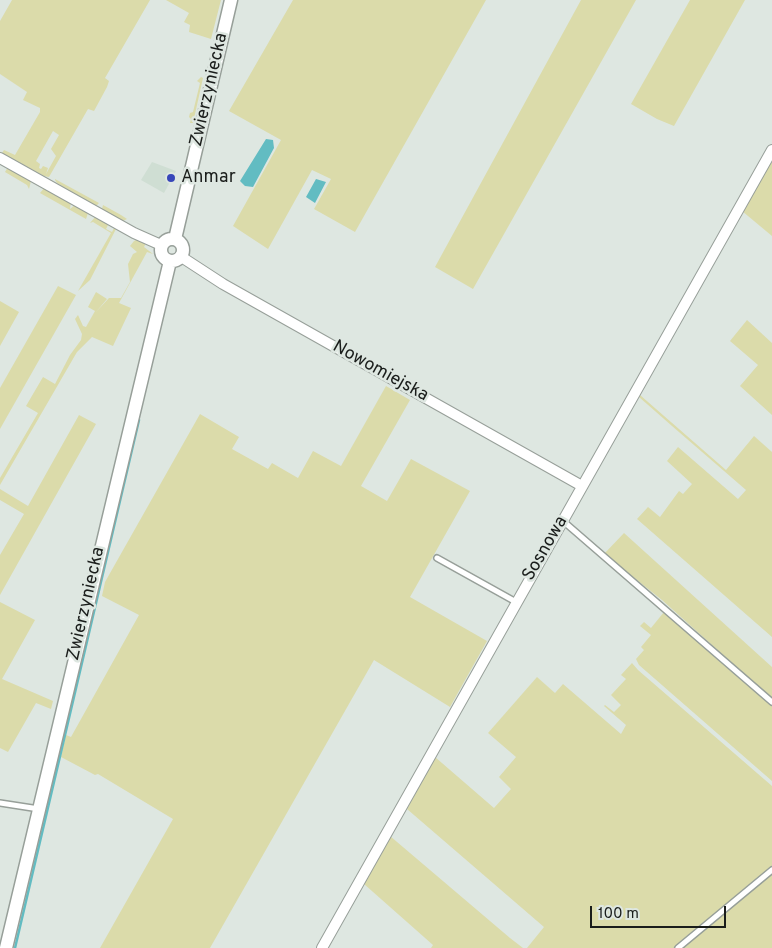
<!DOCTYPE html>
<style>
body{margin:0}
#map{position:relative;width:772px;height:948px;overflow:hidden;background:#dee7e1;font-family:Overpass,sans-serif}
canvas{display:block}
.scale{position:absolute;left:590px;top:906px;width:136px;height:22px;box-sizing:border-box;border:2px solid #1a1d1b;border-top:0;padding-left:6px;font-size:15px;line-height:18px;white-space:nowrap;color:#1a1d1b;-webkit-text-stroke:4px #dee7e1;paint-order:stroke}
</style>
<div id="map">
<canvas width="772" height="948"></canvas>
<div class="scale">100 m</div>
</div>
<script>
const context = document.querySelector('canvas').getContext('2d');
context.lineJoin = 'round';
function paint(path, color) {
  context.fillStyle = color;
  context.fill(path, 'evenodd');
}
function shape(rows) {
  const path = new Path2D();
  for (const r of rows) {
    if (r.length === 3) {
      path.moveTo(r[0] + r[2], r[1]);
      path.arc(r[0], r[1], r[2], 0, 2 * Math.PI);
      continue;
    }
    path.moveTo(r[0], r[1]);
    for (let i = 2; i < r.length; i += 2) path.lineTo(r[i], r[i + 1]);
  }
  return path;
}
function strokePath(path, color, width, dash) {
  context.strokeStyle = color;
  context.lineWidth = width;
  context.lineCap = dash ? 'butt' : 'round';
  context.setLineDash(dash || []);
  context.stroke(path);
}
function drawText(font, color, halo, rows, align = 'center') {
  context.font = font + ' Overpass,sans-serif';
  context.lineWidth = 5;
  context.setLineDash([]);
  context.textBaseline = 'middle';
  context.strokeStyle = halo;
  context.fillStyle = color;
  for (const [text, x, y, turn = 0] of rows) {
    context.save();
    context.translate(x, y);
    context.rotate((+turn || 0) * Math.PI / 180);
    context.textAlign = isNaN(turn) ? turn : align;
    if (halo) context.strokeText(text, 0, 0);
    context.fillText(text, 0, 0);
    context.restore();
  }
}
paint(shape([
 [152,162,176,171,164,193,141,180]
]), '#cfded3');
paint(shape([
 [12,0,150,0,105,78,109,81,107,87,94,111,88,109,49,177,44,176,2,153,4,150,15,155,40,112,40,108,23,100,27,92,0,74,0,21],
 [53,131,59,135,51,149,56,156,46,174,48,168,43,166,41,169,39,168,40,164,36,161],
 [166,0,221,0,211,39,189,32,190,25,184,22,189,13],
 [293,0,486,0,355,232,314,209,331,179,312,170,268,249,233,226,281,140,229,111],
 [581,0,636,0,473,289,435,267],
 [690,0,745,0,674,126,657,119,631,104],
 [201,77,203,78,193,123,190,123,191,119,189,117,190,113,193,112,200,83,197,81],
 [769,163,772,163,772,236,742,211],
 [8,167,31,181,29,189,27,185,5,172],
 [55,180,55,179,99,203,96,206,57,183],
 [45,187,71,201,70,209,76,204,88,213,86,219,40,193],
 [103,205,121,215,127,219,123,221,102,209],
 [96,216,109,223,106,229,112,232,115,226,116,229,90,280,78,291,111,233,93,222,90,223],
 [138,239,146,243,144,247,153,254,147,252,119,303,131,308,113,346,92,337,77,352,0,485,0,478,38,413,26,406,43,377,55,384,70,355,81,340,82,334,75,319,78,315,83,326,86,327,95,311,88,307,96,292,107,299,96,312,109,298,121,298,130,282,128,264,133,254,137,252,130,246,134,241],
 [58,286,76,295,0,429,0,388],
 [0,301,19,312,0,346],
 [747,320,772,343,772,415,740,386,758,365,730,341],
 [386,386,410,400,361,486,387,501,411,459,470,491,410,597,487,641,450,707,374,660,210,948,100,948,173,819,98,774,95,775,61,757,66,735,71,737,139,615,102,596,105,582,200,414,239,437,232,449,268,469,272,463,298,478,313,451,341,466],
 [640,395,726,470,754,436,772,452,772,637,637,519,648,507,660,517,679,491,683,494,692,484,667,461,678,447,738,499,746,490,672,426,639,397],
 [79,415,96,424,0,595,0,555,24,514,0,500,0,489,28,506],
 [624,533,772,667,772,699,662,600,604,554],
 [0,602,35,620,2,679,53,701,51,709,36,703,8,752,0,748],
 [664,612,772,705,772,781,639,665,636,659,644,650,641,647,651,635,640,626,644,622,651,628],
 [632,663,638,670,772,786,772,867,674,948,527,948,544,927,407,809,435,757,494,808,511,789,499,777,516,757,488,733,537,677,555,693,563,684,621,734,626,725,604,706,605,705,614,712,621,705,611,695,626,679,621,675],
 [390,836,510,938,523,948,431,948,433,945,364,884],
 [772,874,772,948,682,948,732,905]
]), '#dbdbaa');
paint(shape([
 [266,139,273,140,274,148,253,187,245,186,240,181],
 [316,179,326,182,315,203,306,197]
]), '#62bcc2');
strokePath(shape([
 [15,948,139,420]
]), '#62bcc2', 2.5);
const service = shape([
 [563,521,772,702],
 [437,558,516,602],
 [0,803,39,809],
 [678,948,772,870]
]);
const minor = shape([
 [0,158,134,233,161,245],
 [180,256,223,284,582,486],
 [322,948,772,150]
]);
const tertiary = shape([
 [172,250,11],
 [175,239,231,0],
 [6,948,170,261]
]);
strokePath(service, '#979f99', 8);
strokePath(minor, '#979f99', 12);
strokePath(tertiary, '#979f99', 15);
strokePath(service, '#fff', 5);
strokePath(minor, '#fff', 10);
strokePath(tertiary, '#fff', 12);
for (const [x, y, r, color] of [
 [171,178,5,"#3746b9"]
]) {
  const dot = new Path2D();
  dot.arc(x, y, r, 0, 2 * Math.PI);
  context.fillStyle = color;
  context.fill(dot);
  strokePath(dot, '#dee7e1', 2);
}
drawText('18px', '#1a1d1b', '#dee7e1', [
 ["Zwierzyniecka",210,90,-77],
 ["Nowomiejska",380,372,29],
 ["Sosnowa",546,549,-60],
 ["Zwierzyniecka",87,604,-77]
]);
drawText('18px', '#1a1d1b', '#dee7e1', [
 ["Anmar",181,178]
], 'left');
</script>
